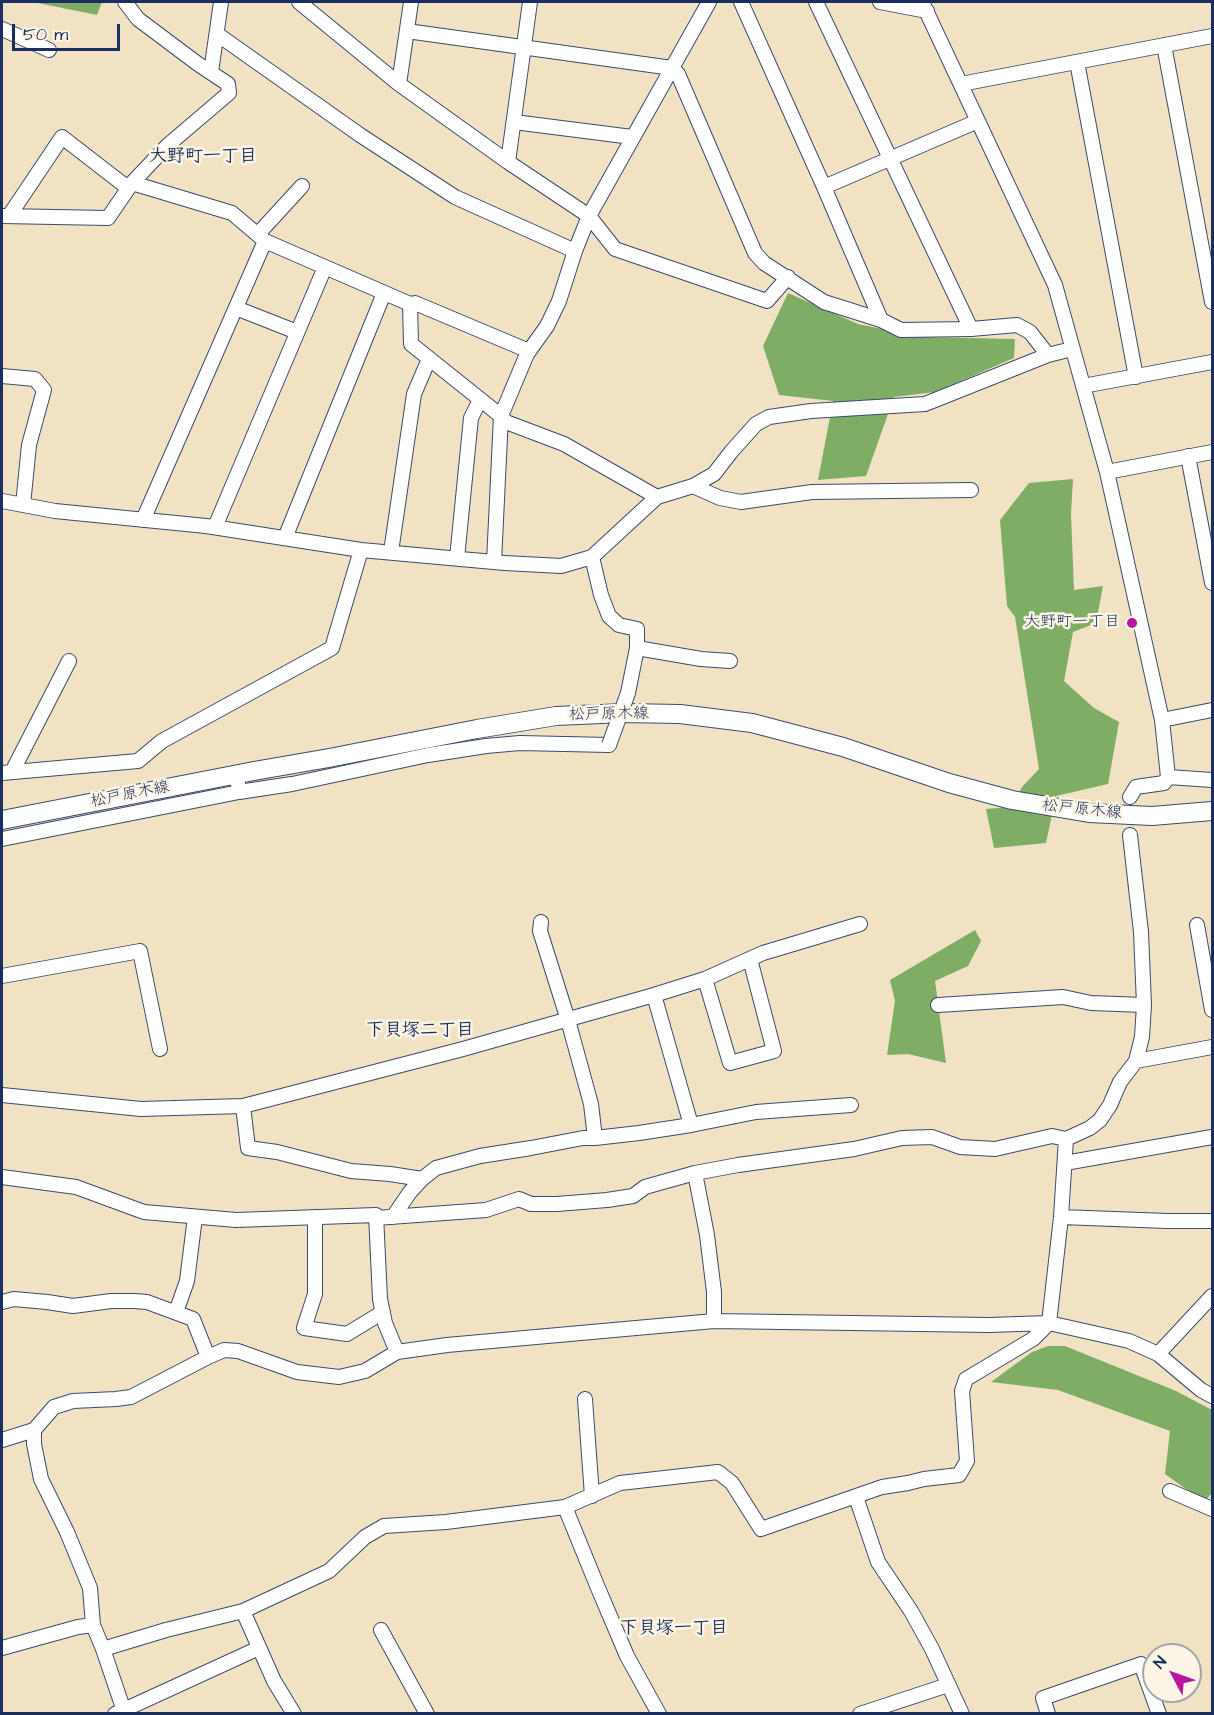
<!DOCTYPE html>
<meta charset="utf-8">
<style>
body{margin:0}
#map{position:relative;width:1214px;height:1715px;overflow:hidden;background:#f0e2c3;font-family:"Architects Daughter",sans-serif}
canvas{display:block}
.frame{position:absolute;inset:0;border:3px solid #1b2f5e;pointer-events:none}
.north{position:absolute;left:1142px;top:1643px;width:60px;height:60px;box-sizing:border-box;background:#fcf5e5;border:2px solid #a2a6af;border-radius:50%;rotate:311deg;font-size:16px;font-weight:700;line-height:24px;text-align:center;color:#1b2f5e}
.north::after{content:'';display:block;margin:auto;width:21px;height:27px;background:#b5179e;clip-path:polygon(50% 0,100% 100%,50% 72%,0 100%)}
.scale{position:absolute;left:12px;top:24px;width:108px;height:27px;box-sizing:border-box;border:3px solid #1b2f5e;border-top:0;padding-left:8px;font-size:18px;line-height:21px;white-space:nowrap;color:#1b2f5e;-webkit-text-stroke:4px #fcf5e5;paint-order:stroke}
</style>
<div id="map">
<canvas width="1214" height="1715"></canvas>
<div class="frame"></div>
<div class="north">N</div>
<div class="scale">50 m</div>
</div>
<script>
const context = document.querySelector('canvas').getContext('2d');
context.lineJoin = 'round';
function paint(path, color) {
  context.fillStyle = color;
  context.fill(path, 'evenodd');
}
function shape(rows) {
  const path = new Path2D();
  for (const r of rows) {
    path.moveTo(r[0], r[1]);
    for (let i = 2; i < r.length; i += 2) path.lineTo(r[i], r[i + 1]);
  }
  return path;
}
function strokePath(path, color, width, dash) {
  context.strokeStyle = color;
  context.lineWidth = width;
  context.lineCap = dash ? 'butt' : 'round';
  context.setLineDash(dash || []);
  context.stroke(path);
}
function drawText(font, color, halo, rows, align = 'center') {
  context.font = font + ' "Architects Daughter","Klee One",sans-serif';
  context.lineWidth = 5;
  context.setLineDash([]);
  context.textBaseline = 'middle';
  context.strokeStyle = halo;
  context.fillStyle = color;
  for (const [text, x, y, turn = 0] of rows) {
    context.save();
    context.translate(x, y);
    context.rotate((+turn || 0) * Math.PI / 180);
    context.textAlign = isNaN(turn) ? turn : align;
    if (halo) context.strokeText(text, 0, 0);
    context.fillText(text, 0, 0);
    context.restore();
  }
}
paint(shape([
 [33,2,102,2,97,15],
 [788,293,858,324,923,337,1015,339,1014,358,935,392,894,397,866,476,818,480,833,401,779,395,763,346],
 [1073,479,1071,514,1074,590,1103,586,1096,623,1073,632,1064,681,1094,708,1119,722,1108,784,1056,796,1046,843,994,848,986,809,1011,807,1022,787,1039,769,1015,617,1007,606,1000,520,1029,483],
 [975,930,981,941,968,966,935,981,946,1063,908,1054,887,1055,895,1001,890,980],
 [1048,1346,1065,1346,1176,1391,1212,1410,1212,1493,1204,1502,1165,1474,1170,1431,1058,1390,991,1382,1032,1352]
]), '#80ad66');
const minor = shape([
 [299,2,399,84,508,162,589,216,615,249,767,301,788,277],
 [741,2,824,187,881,320],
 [816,2,971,329],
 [880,2,927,11],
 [922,2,1055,285,1107,472,1162,720,1168,777,1164,783,1136,787,1130,797],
 [2,29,49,50],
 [407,31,672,68,678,74,755,253,764,263,824,302,881,320,901,330,971,329,1017,325,1030,332,1048,355],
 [217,34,360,135,455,197,575,251],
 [1164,45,1212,302],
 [1077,62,1136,377],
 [211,72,221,2],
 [399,84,411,2],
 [961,84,1212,36],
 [514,122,632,137],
 [508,162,530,2],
 [132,183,232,213,265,241,410,304,411,344,501,416,494,562],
 [824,187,978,121],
 [2,216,108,218,132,183,168,145,229,93,228,84,198,64,138,19,125,2],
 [9,216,62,137,128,188],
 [258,234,302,186],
 [410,304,415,303,529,351],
 [236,308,297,332],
 [2,376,35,379,44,390,29,445,23,505],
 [1083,386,1212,362],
 [1188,456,1212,583],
 [1107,472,1212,452],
 [693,486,720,498,741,502,812,492,971,490],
 [657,497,564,444,506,422,501,416,527,354,547,326,559,301,575,251,589,216,709,2],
 [2,501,55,511,206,526,361,550,505,563,561,566,592,557,657,497,693,486,714,474,731,452,756,424,769,417,811,411,925,404,1048,355,1072,349],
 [143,520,265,241],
 [215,527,325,267],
 [285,538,384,293],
 [391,552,414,394,429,359],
 [592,557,601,595,609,616,619,625,637,629,637,648,628,693],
 [457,558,471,418,480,400],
 [637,648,701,659,730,661],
 [1162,720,1212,710],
 [12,772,69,661],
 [2,773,138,761,162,741,332,648,361,550],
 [1168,777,1212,780],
 [239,792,292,784,428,755,486,746,520,743,609,745],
 [2,839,239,792,238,784],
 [541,922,540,931,568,1020,591,1104,595,1138],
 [1197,925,1212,1010],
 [2,976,140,951,160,1049],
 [705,979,730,1063,774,1051,750,959],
 [654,995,691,1125],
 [938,1005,1063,997,1091,1003,1144,1005],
 [1136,1061,1212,1047],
 [2,1095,141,1109,243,1106,463,1049,654,995,705,979,763,953,860,924],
 [243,1106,248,1148,277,1152,351,1171,390,1174,422,1179],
 [1065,1163,1212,1137],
 [695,1173,707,1235,714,1292,714,1321],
 [2,1177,76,1187,144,1212,236,1220,376,1215,380,1299,385,1323,397,1352],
 [315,1217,315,1294,304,1328,347,1334,383,1312],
 [393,1217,410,1192,422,1179,436,1168,480,1156,531,1148,583,1138,595,1138,639,1133,691,1125,756,1112,851,1105],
 [1061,1217,1167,1221,1212,1221],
 [376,1218,486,1210,519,1199,531,1204,557,1204,607,1200,633,1196,645,1187,695,1173,738,1165,854,1149,902,1138,932,1137,960,1147,995,1149,1052,1136,1066,1139,1090,1128,1100,1120,1110,1105,1120,1082,1136,1061,1142,1037,1144,1005,1141,932,1130,835],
 [2,1302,14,1299,47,1302,73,1306,111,1301,134,1301,147,1302,193,1319,208,1357],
 [176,1312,187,1281,195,1217],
 [1158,1354,1212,1296],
 [585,1399,592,1496],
 [34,1430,34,1444,41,1479,67,1532,90,1588,93,1625,103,1649,166,1630,243,1611,329,1571,365,1537,384,1526,446,1522,565,1507,620,1483,718,1472,732,1483,761,1529,882,1487,908,1483,924,1479,959,1475,967,1461,962,1391,966,1379,1033,1339,1049,1323,1061,1217,1066,1139],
 [2,1440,34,1430,54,1407,73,1401,116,1399,131,1397,208,1357,224,1350,238,1351,297,1372,339,1377,365,1371,397,1352,447,1345,714,1321,989,1325,1049,1323,1129,1341,1158,1354,1201,1390,1212,1396],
 [1170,1491,1212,1509],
 [856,1497,878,1562,911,1611,932,1649,962,1714],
 [565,1507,598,1588,627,1656,659,1714],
 [243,1611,274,1681,294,1714],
 [381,1630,427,1714],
 [2,1648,78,1627,93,1625],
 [103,1649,125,1714],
 [115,1714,259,1648],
 [860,1714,948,1685],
 [1048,1714,1043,1698,1141,1664,1159,1714]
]);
const major = shape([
 [2,820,254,771,329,758,477,729,556,716,624,713,680,714,752,723,843,747,949,783,1012,800,1089,813,1152,816,1212,811]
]);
strokePath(minor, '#3b4a6d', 16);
strokePath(major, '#3b4a6d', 20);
strokePath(minor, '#fff', 14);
strokePath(major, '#fff', 18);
const minorBridge = shape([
 [609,745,628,693]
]);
strokePath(minorBridge, '#3b4a6d', 16, []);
strokePath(minorBridge, '#fff', 14);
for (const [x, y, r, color] of [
 [1132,623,6,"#b5179e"]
]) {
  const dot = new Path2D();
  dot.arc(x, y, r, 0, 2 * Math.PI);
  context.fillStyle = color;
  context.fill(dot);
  strokePath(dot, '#fcf5e5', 2);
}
drawText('16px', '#1b2f5e', '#fcf5e5', [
 ["大野町一丁目",1120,623]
], 'right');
drawText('16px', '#1b2f5e', '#fcf5e5', [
 ["松戸原木線",609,715,-1],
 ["松戸原木線",130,795,-11],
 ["松戸原木線",1082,810,6]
]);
drawText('bold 18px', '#1b2f5e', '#fcf5e5', [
 ["大野町一丁目",203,157],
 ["下貝塚二丁目",420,1031],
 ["下貝塚一丁目",674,1629]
]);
</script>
